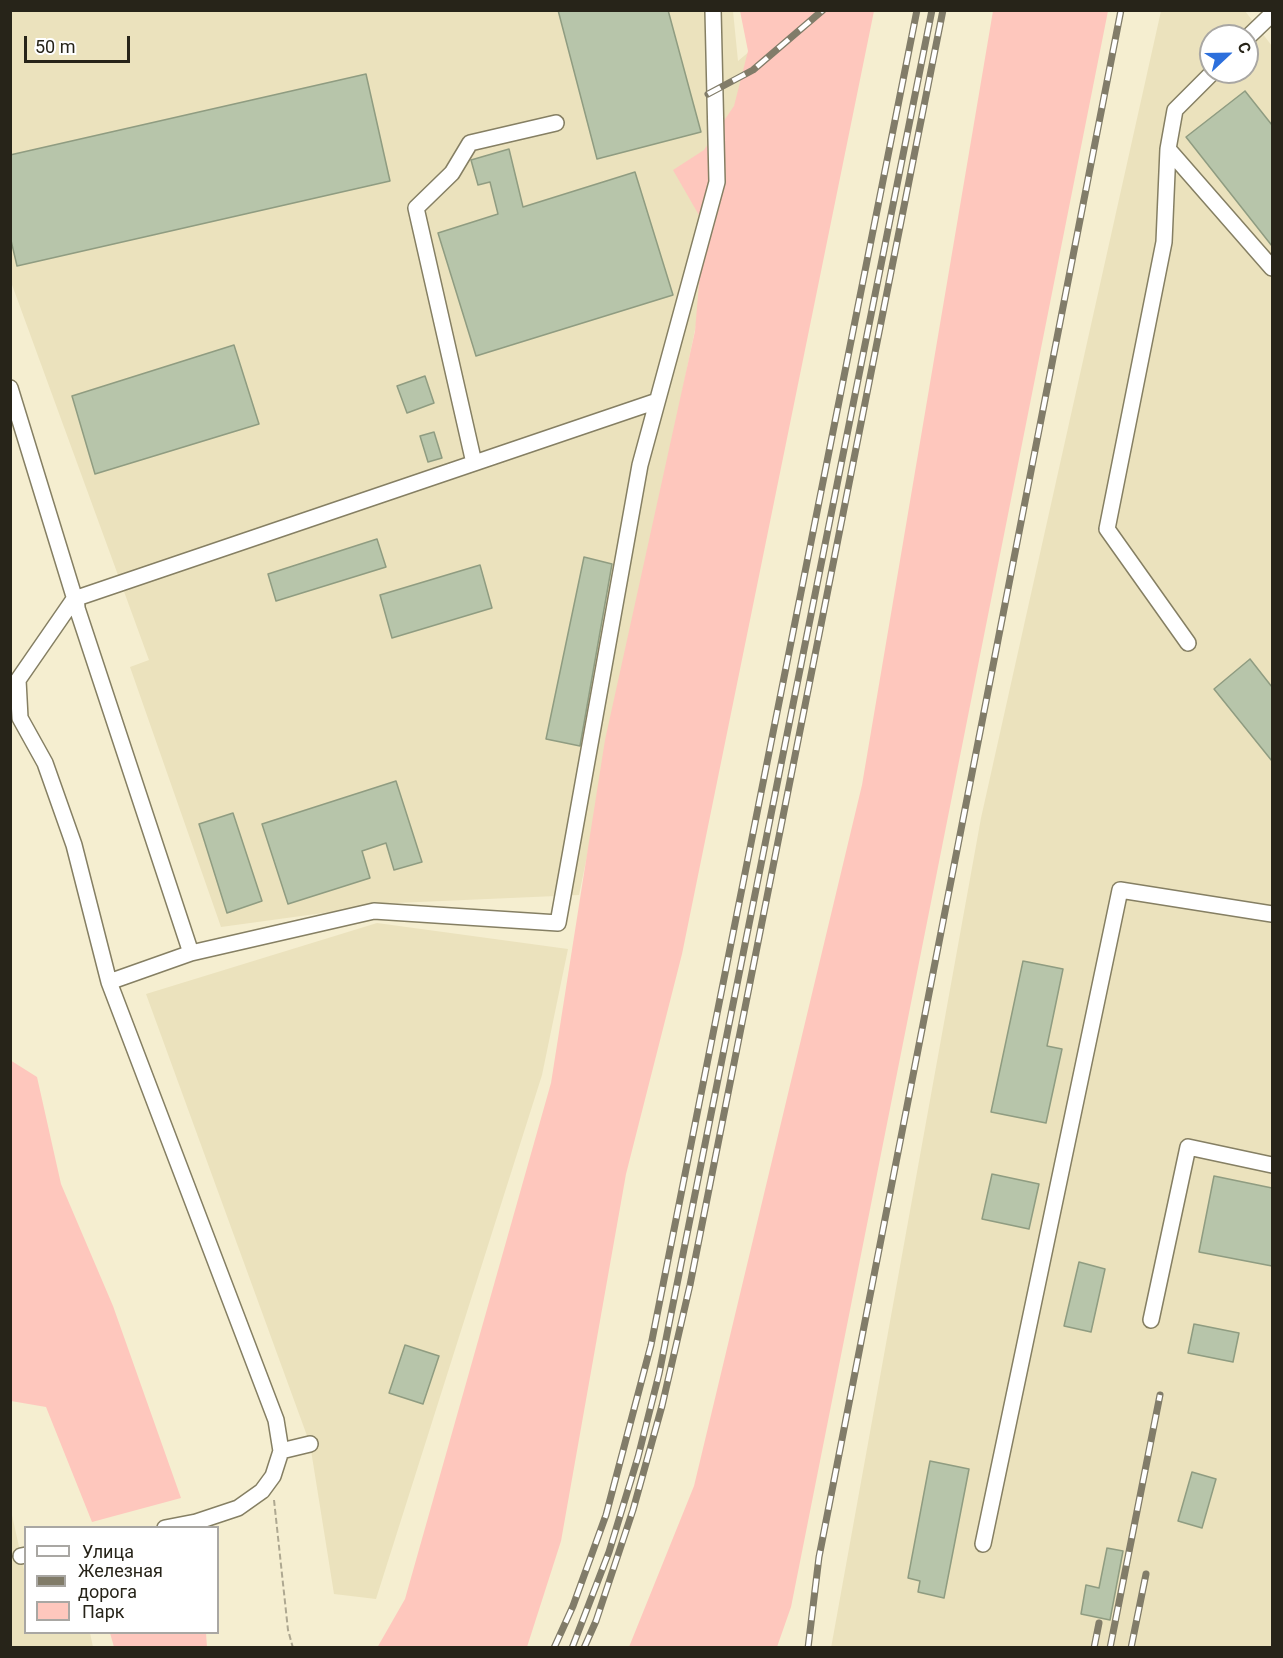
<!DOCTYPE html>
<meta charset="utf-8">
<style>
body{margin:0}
#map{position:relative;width:1283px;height:1658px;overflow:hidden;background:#f5eed0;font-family:Roboto,sans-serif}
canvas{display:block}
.frame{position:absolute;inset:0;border:12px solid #272419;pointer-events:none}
.legend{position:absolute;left:24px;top:1526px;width:195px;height:108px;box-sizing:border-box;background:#fff;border:2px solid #a9a7a3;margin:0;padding:8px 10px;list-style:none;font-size:18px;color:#272419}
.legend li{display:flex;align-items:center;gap:12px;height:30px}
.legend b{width:30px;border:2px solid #a9a7a3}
.north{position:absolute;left:1199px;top:24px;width:60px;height:60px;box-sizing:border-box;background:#fff;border:2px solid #a9a7a3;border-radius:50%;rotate:68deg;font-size:16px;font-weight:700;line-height:24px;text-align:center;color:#272419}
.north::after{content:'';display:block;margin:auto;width:21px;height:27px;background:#2c6fdc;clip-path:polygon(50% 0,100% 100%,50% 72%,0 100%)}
.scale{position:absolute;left:24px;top:36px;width:106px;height:27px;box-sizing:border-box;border:3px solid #272419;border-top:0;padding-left:8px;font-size:18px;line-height:21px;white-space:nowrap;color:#272419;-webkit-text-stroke:4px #fff;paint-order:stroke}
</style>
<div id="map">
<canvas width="1283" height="1658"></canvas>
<div class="frame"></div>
<ul class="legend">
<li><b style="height:8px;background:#fff"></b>Улица</li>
<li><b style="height:8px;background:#817c69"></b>Железная дорога</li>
<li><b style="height:16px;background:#fec7bd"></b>Парк</li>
</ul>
<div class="north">С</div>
<div class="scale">50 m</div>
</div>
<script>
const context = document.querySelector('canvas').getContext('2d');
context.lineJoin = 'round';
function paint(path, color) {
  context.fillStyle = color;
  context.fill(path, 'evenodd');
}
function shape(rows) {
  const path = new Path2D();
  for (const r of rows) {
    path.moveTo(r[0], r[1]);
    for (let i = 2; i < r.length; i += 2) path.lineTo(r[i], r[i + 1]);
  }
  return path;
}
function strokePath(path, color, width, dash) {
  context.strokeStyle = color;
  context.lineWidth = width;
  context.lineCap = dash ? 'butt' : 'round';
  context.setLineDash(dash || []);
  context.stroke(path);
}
paint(shape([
 [10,11,733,11,738,61,781,25,737,125,579,895,396,903,221,927,130,667,149,660,11,282],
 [1161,11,1245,11,1272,46,1272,1647,831,1648,981,818],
 [1211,36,1247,36,1247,72,1211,72],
 [377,923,568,949,542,1075,376,1599,334,1594,310,1444,146,994],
 [10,1506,25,1574,26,1632,90,1633,93,1647,11,1647]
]), '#ebe2bd');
paint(shape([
 [740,11,874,11,682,954,626,1174,561,1541,527,1647,377,1648,405,1599,551,1083,605,740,695,331,704,224,673,170,704,150,734,106,748,51],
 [993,11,1108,11,791,1607,777,1647,629,1647,694,1486,862,785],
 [10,1060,37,1077,61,1184,113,1306,181,1498,92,1522,46,1407,11,1401],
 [110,1633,206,1633,207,1647,114,1647]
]), '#fec7bd');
const building = shape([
 [558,10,668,10,701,132,597,159,558,10],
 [366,74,390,181,17,266,10,236,10,155,366,74],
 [1245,91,1272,125,1272,246,1186,137,1245,91],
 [509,149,523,207,635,172,673,295,476,356,438,233,498,214,490,182,478,185,471,160,509,149],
 [234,345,259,424,95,474,72,396,234,345],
 [425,376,434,403,407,413,397,386,425,376],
 [434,432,442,458,428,462,420,436,434,432],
 [377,539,386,567,276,601,268,574,377,539],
 [584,557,612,564,580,746,546,739,584,557],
 [480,565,492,608,392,638,380,595,480,565],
 [1250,659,1272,687,1272,761,1214,689,1250,659],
 [396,781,422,862,394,870,386,843,362,851,370,878,288,904,262,824,396,781],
 [233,813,262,901,227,913,199,824,233,813],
 [1023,961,1063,969,1047,1046,1062,1049,1046,1123,991,1112,1023,961],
 [992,1174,1039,1184,1029,1229,982,1219,992,1174],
 [1214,1176,1272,1188,1272,1266,1199,1252,1214,1176],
 [1079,1262,1105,1269,1091,1332,1064,1326,1079,1262],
 [1194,1324,1239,1333,1233,1362,1188,1353,1194,1324],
 [405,1345,439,1356,423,1404,389,1393,405,1345],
 [930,1461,969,1469,944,1598,918,1592,920,1581,908,1578,930,1461],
 [1192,1472,1216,1479,1202,1528,1178,1521,1192,1472],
 [1107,1548,1123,1551,1110,1620,1081,1614,1086,1585,1099,1588,1107,1548]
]);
paint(building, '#b7c5aa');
strokePath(building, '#8f9c81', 1.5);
const minor = shape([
 [1247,38,1272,14],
 [1213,72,1175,110,1168,149,1272,268],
 [1168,149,1164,242,1107,529,1188,643],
 [10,388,77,606],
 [474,463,416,208,452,173,470,143,556,123],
 [74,599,191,953,374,911,558,923,640,465,717,182,713,10],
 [109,982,74,845,45,763,20,718,18,680,74,599,657,401],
 [1151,1320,1188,1147,1272,1165],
 [281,1451,310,1444],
 [165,1528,196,1522,238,1508,262,1491,273,1476,281,1451,276,1420,109,982,191,953],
 [983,1544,1120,890,1272,914],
 [21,1556,26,1555]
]);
strokePath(minor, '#857f63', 18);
strokePath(shape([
 [274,1500,288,1630,293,1648]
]), '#aea891', 2, [6, 3]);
strokePath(minor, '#fff', 15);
const rail = shape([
 [708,94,753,70,823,10],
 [554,1648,573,1606,606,1515,651,1345,917,10],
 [572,1648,609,1552,638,1457,659,1374,932,10],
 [584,1648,596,1621,633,1510,662,1406,690,1285,943,10],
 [808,1648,819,1557,1121,10],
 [1094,1648,1099,1623],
 [1110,1648,1160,1395],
 [1131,1648,1146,1574]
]);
strokePath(rail, '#817c69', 7);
strokePath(rail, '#fff', 4.5, [14]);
</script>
